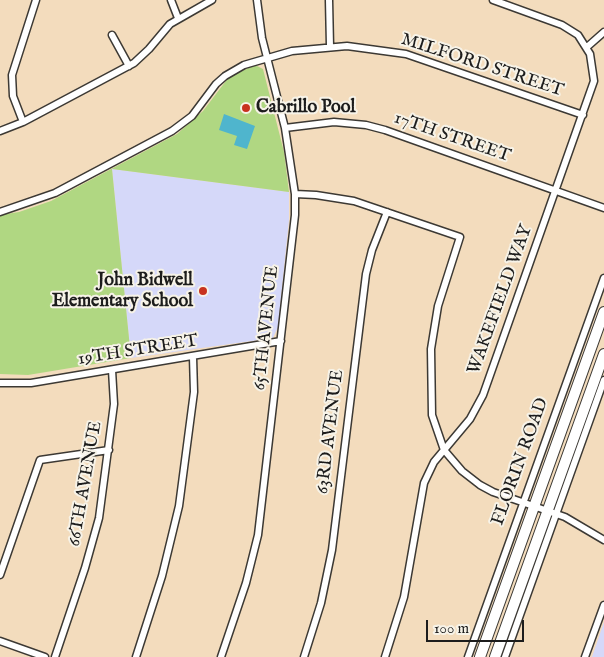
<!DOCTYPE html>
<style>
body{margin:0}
#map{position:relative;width:604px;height:657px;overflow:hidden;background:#f3dcbd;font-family:"IM FELL English",serif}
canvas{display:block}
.scale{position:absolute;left:426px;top:620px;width:98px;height:22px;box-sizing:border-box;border:2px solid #1c1c1c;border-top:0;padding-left:6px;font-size:15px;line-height:18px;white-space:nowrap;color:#1c1c1c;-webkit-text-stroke:4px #f7f3e8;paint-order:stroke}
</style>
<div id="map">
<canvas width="604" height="657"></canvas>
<div class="scale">100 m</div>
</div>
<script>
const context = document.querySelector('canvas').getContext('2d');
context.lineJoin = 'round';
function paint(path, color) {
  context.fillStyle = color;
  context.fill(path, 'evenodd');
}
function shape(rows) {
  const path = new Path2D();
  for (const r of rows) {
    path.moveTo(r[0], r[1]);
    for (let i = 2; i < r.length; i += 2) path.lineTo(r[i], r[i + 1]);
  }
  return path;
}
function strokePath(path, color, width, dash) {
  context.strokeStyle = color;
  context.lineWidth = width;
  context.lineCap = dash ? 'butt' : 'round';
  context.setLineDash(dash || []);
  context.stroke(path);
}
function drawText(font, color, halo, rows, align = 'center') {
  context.font = font + ' "IM FELL English",serif';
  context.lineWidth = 4;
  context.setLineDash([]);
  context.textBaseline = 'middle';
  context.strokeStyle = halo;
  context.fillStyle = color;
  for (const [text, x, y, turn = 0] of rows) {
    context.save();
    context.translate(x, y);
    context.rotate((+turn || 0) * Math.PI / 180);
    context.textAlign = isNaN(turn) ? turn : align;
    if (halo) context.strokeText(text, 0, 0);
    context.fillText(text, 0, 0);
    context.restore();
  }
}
paint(shape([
 [112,169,289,192,289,220,278,327,273,338,131,358],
 [604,622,604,657,592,657]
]), '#d5d8f9');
paint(shape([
 [255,65,263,69,284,152,289,192,112,169,131,358,28,375,0,374,0,215,19,212,51,201,177,134,203,111,229,77]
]), '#b0d782');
paint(shape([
 [224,114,255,126,247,149,234,145,237,136,219,130]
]), '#4fb5cd');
const street = shape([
 [171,0,178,18],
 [329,0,330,46],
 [112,35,129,66],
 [587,47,604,32],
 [23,122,13,96,12,75,36,0],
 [285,128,334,122,366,125,385,130,604,208],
 [0,131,23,122,134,63,149,49,170,24,212,0],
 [295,194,316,195,354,201,460,237,438,306,431,349,432,415,444,450,462,471,480,485,493,492,565,517,604,540],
 [0,212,55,193,172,131,192,116,216,84,225,76,244,65,292,51,347,46,406,54,583,115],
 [0,383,31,383,281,341],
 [0,575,40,460,109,450],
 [0,641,45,657],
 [55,657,85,568,99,518,114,404,112,370],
 [136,657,162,576,179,506,194,392,193,357],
 [221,657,246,583,258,535,295,215,295,194,285,128,262,38,257,0],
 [304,657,321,603,332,550,366,274,372,250,387,212],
 [385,657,404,597,424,483,434,462,470,419,483,395,594,81,590,54,578,35,562,25,493,0],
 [468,657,604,278],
 [505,657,604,380],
 [585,657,604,605]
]);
const primary = shape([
 [480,657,604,312],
 [495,657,604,354]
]);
strokePath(street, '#3c3934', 9);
strokePath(primary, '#3c3934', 12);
strokePath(street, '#fff', 6);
strokePath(primary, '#fff', 10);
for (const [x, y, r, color] of [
 [246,108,5,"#c8321e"],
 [203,291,5,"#c8321e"]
]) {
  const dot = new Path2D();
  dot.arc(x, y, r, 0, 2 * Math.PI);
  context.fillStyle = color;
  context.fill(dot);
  strokePath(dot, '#f7f3e8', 2);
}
drawText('18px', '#1c1c1c', '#f7f3e8', [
 ["MILFORD STREET",482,66,18],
 ["17TH STREET",452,138,19],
 ["WAKEFIELD WAY",501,300,-70],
 ["65TH AVENUE",267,328,-84],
 ["19TH STREET",138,351,-9],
 ["63RD AVENUE",331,432,-83],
 ["FLORIN ROAD",521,462,-70],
 ["66TH AVENUE",86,484,-80]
]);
drawText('bold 18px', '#1c1c1c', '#f7f3e8', [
 ["Cabrillo Pool",256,108],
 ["John Bidwell",193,281,"right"],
 ["Elementary School",193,302,"right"]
], 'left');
</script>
